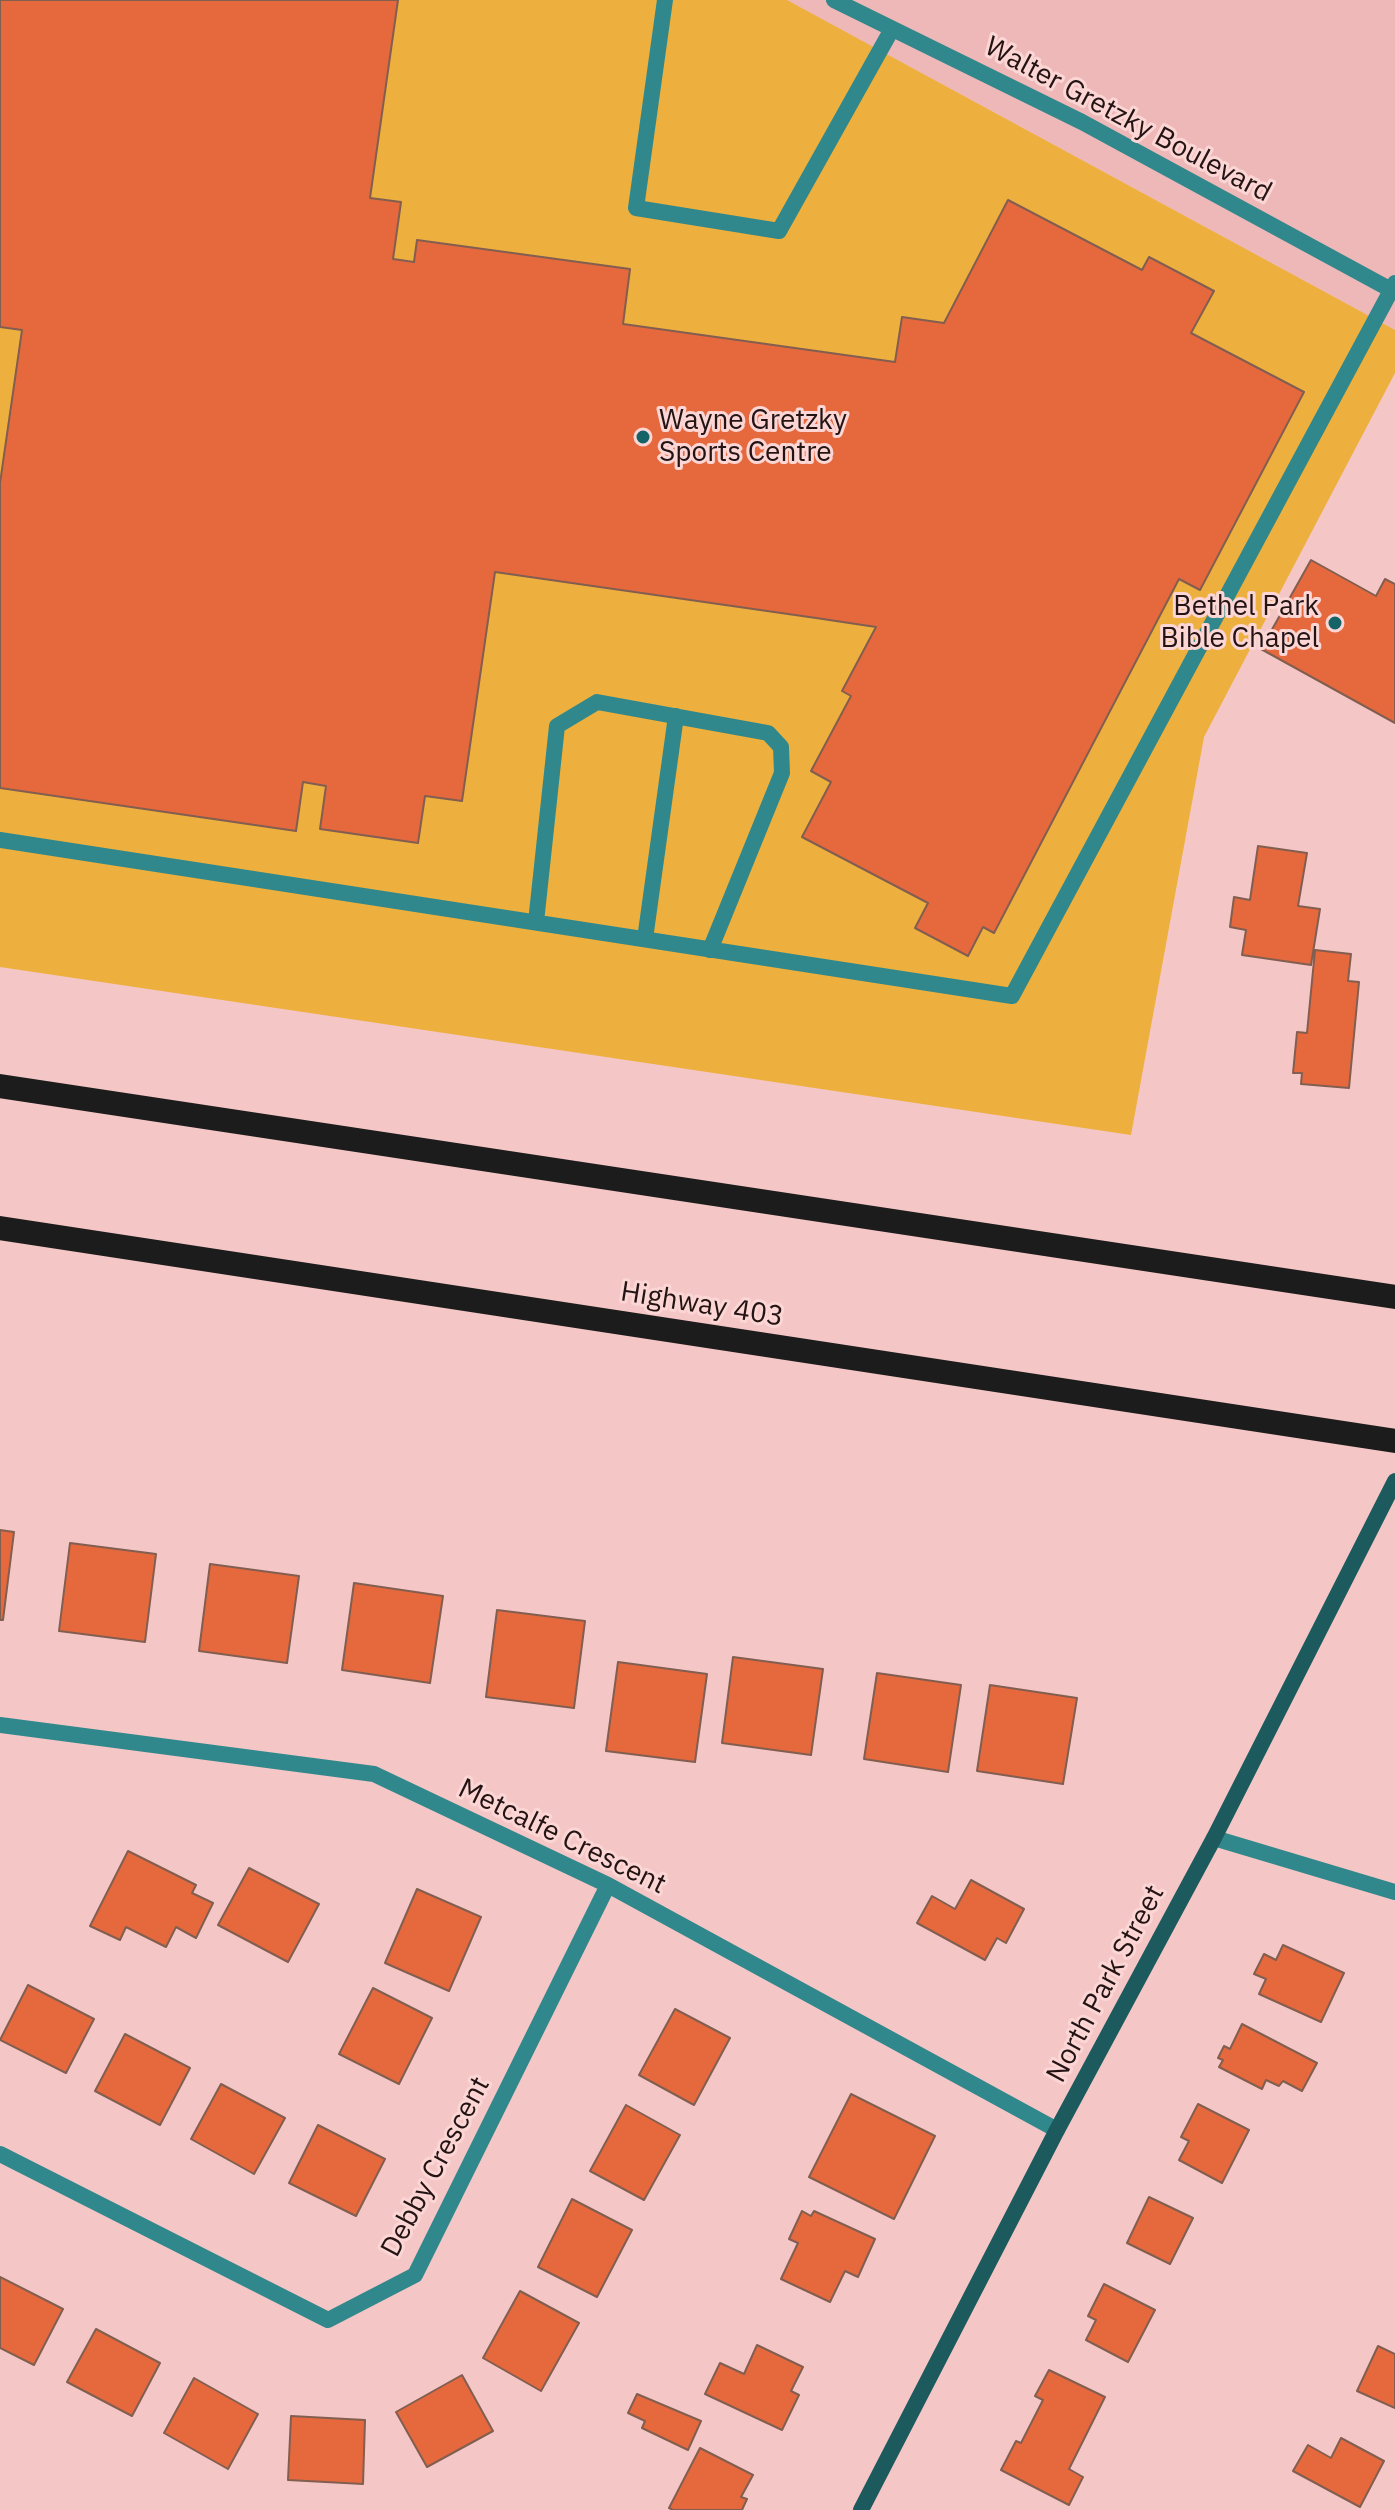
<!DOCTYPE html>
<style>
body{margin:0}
canvas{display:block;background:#f4c6c5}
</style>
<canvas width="1395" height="2510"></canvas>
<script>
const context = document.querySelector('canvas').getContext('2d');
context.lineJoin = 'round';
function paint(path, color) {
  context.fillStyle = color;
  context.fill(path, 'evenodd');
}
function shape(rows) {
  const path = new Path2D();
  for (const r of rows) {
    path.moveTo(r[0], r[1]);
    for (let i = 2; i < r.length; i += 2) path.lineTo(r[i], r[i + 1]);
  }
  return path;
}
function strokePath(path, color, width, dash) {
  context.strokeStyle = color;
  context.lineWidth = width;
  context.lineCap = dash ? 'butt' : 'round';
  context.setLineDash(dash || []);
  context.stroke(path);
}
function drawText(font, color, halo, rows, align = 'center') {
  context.font = font + ' "IBM Plex Sans",sans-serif';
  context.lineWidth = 6;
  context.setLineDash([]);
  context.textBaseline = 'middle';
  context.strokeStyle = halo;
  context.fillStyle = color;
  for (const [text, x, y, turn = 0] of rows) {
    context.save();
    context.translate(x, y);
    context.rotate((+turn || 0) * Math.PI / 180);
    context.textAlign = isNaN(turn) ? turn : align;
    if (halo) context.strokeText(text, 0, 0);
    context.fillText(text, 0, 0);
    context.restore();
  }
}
paint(shape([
 [787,0,1395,0,1395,330]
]), '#edb8b7');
paint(shape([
 [0,0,787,0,1395,330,1395,373,1204,737,1131,1135,0,967]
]), '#edb03e');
const building = shape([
 [0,0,398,0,370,198,401,202,393,259,414,262,417,240,630,269,623,324,895,362,902,317,944,323,1008,200,1142,270,1149,257,1214,291,1191,333,1304,392,1200,590,1179,579,994,933,983,927,968,956,915,928,928,903,802,837,831,782,811,771,851,696,842,691,876,627,816,618,495,572,462,801,425,796,418,843,320,829,326,786,303,782,296,831,0,788,0,483,22,330,0,327,0,0],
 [1311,560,1376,596,1385,579,1395,584,1395,723,1261,649,1311,560],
 [1258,846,1307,853,1298,906,1320,909,1311,965,1242,955,1246,930,1230,927,1234,897,1250,900,1258,846],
 [1315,950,1351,954,1348,981,1359,982,1349,1088,1301,1084,1302,1073,1293,1073,1297,1032,1307,1033,1315,950],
 [0,1530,14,1532,3,1620,0,1620,0,1530],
 [70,1543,156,1554,145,1642,59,1631,70,1543],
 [210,1564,299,1576,287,1663,199,1651,210,1564],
 [354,1583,443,1596,430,1683,342,1670,354,1583],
 [497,1610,585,1621,574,1708,486,1697,497,1610],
 [733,1657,823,1669,811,1755,722,1743,733,1657],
 [618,1662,707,1674,695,1762,606,1751,618,1662],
 [877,1673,961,1685,948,1772,864,1759,877,1673],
 [990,1685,1077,1698,1063,1784,977,1771,990,1685],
 [128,1851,196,1885,192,1893,213,1903,196,1938,176,1927,166,1947,126,1927,120,1940,90,1926,128,1851],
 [249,1868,319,1904,288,1962,218,1925,249,1868],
 [971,1880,1024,1909,1006,1943,997,1938,985,1960,917,1923,932,1896,955,1909,971,1880],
 [417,1889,481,1917,449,1991,385,1963,417,1889],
 [1283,1945,1344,1973,1321,2022,1259,1994,1266,1979,1254,1974,1264,1954,1276,1960,1283,1945],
 [28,1985,94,2019,66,2073,0,2040,28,1985],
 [373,1988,432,2018,399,2084,339,2054,373,1988],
 [675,2009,730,2038,694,2105,639,2075,675,2009],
 [1242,2024,1317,2063,1302,2091,1283,2081,1279,2086,1266,2080,1262,2089,1219,2067,1223,2060,1218,2058,1224,2046,1230,2049,1242,2024],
 [125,2034,190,2068,160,2125,95,2091,125,2034],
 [221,2084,285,2118,254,2174,191,2139,221,2084],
 [851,2094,935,2136,894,2219,809,2177,851,2094],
 [1198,2104,1249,2130,1222,2183,1179,2160,1189,2141,1181,2137,1198,2104],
 [626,2105,680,2135,644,2200,590,2171,626,2105],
 [318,2125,385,2159,356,2216,289,2183,318,2125],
 [1149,2197,1193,2218,1170,2264,1127,2243,1149,2197],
 [572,2199,632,2230,597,2297,538,2267,572,2199],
 [802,2211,811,2216,814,2211,875,2239,858,2277,845,2271,830,2302,781,2279,798,2243,789,2239,802,2211],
 [0,2277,63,2309,34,2365,0,2348,0,2277],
 [1104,2284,1155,2310,1128,2362,1086,2340,1096,2320,1088,2316,1104,2284],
 [520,2291,579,2323,541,2391,483,2358,520,2291],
 [96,2329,160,2363,132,2416,67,2382,96,2329],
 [757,2345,803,2367,791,2391,799,2395,782,2430,705,2394,720,2363,744,2374,757,2345],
 [1378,2346,1395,2354,1395,2408,1357,2391,1378,2346],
 [1049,2370,1105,2397,1069,2469,1083,2477,1069,2505,1001,2470,1016,2441,1021,2443,1043,2400,1035,2396,1049,2370],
 [462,2375,493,2431,427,2467,396,2412,462,2375],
 [194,2378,258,2414,228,2469,164,2433,194,2378],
 [637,2394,701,2421,688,2450,642,2428,645,2421,628,2413,637,2394],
 [291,2416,365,2420,363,2484,288,2480,291,2416],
 [1341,2438,1384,2461,1360,2507,1293,2471,1308,2445,1331,2458,1341,2438],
 [700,2448,753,2475,741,2497,747,2499,742,2510,673,2510,669,2508,700,2448]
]);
paint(building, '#e6693d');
strokePath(building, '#825e51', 2);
strokePath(shape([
 [665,0,636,208,779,231,892,29],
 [0,840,1012,996,1395,283],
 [536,922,557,726,597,702,768,733,781,747,782,773,710,950],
 [645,939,676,716]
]), '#31888c', 16);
strokePath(shape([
 [834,0,1082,122,1395,292],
 [0,1725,374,1774,608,1885,1057,2130],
 [1214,1838,1395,1892],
 [0,2154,328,2320,415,2275,608,1885]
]), '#31888c', 16);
strokePath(shape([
 [861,2510,1057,2130,1214,1838,1395,1481]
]), '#1d5a5d', 16);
strokePath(shape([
 [0,1086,1395,1297],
 [0,1228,1395,1441]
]), '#1c1c1c', 24);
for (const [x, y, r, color] of [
 [643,437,8,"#136367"],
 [1335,623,8,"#136367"]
]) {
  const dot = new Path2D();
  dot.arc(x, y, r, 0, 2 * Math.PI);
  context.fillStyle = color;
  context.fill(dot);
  strokePath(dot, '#fbd6d5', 3);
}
drawText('28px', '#231313', '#fbd6d5', [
 ["Walter Gretzky Boulevard",1128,120,28],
 ["Highway 403",702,1305,9],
 ["Metcalfe Crescent",562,1837,26],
 ["North Park Street",1106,1984,-62],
 ["Debby Crescent",436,2167,-62]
]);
drawText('28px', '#231313', '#fbd6d5', [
 ["Wayne Gretzky",659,421],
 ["Sports Centre",659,453],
 ["Bethel Park",1319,607,"right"],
 ["Bible Chapel",1319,639,"right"]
], 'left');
</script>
